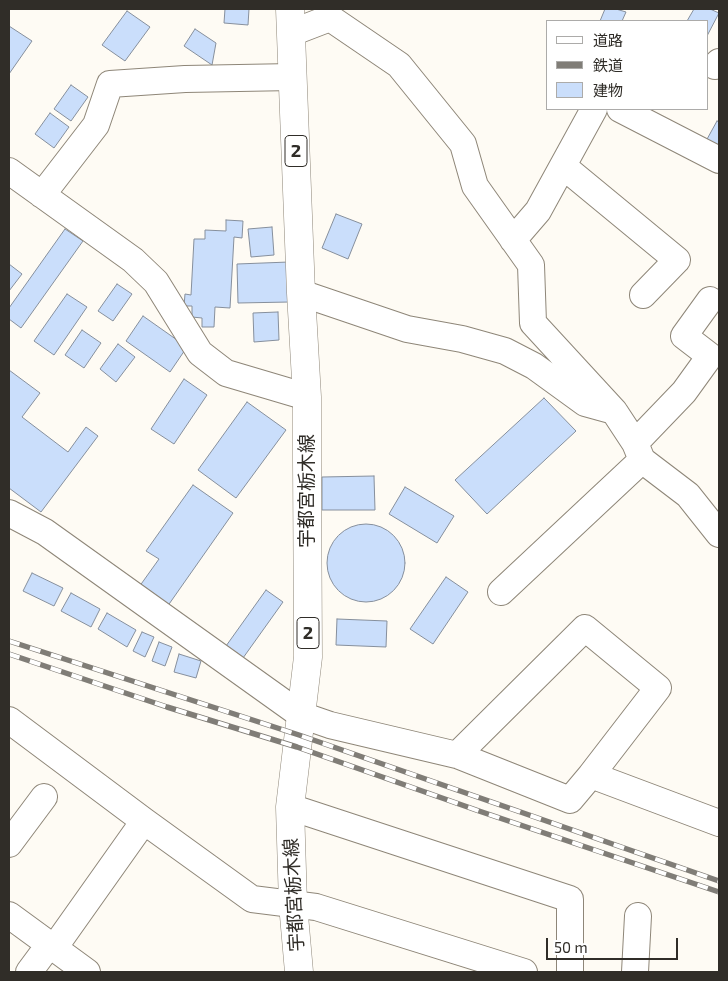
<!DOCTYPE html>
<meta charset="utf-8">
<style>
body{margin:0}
#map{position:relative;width:728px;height:981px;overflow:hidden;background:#fefbf4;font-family:"Exo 2","Noto Sans JP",sans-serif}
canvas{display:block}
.frame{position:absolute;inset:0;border:10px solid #302d28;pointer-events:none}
.legend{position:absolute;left:546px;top:20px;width:162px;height:90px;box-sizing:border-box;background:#fff;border:1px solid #acaba9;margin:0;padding:6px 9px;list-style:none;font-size:15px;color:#302d28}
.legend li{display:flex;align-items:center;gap:10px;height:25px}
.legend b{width:25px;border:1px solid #acaba9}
.scale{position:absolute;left:546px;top:938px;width:132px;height:22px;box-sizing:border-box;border:2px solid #302d28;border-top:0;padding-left:6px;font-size:15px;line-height:18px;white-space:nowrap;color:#302d28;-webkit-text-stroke:4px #fff;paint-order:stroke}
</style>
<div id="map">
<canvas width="728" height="981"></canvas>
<div class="frame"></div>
<ul class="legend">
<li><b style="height:6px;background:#fff"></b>道路</li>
<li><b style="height:6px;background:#807d77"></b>鉄道</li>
<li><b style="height:14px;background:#cadefb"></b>建物</li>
</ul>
<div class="scale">50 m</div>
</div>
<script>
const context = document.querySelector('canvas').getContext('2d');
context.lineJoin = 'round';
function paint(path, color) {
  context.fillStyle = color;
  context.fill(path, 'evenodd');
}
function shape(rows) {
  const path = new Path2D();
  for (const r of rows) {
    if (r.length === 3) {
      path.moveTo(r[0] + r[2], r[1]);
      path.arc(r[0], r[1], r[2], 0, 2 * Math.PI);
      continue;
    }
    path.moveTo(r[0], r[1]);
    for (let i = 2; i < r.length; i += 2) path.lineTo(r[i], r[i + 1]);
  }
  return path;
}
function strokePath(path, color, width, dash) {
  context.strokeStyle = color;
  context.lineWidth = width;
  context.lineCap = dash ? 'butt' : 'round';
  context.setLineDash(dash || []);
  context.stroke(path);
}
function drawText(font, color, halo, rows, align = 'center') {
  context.font = font + ' "Exo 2","Noto Sans JP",sans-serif';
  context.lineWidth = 4.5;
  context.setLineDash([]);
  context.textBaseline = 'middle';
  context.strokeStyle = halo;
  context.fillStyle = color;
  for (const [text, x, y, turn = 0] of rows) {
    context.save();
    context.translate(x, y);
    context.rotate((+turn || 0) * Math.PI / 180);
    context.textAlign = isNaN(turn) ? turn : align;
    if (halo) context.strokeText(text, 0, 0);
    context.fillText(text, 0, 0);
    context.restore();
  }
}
const building = shape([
 [225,9,249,9,248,25,224,23,225,9],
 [605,9,616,9,626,12,622,21,600,21,605,9],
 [694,9,710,9,719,13,707,36,707,21,687,21,694,9],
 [127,11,150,27,125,61,102,45,127,11],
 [9,26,32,41,9,74,9,26],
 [195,29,216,43,212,65,184,46,195,29],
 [71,85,88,97,71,121,54,109,71,85],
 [50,113,69,127,54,148,35,134,50,113],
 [717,121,719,122,719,149,706,141,717,121],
 [336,214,362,224,348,259,322,248,336,214],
 [226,220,243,221,242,238,234,237,230,308,215,307,214,327,202,327,202,318,192,317,192,306,184,306,185,294,191,295,194,239,205,239,205,230,226,231,226,220],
 [272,227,274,255,251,257,248,229,272,227],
 [65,229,83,241,21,328,9,319,9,308,65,229],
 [289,262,290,302,238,303,237,264,289,262],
 [9,264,22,274,9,291,9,264],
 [117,284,132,294,113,321,98,311,117,284],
 [67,294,87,307,54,355,34,341,67,294],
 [278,312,279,340,254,342,253,313,278,312],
 [143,316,187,347,170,372,126,341,143,316],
 [82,330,101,343,84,368,65,355,82,330],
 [118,344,135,357,116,382,100,369,118,344],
 [9,370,40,393,22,417,68,452,86,427,98,436,41,512,9,488,9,370],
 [184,379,207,395,174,444,151,429,184,379],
 [544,398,576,431,487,514,455,480,544,398],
 [247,402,286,430,236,498,198,470,247,402],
 [374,476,375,510,322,510,322,477,374,476],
 [193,485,233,513,167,607,139,587,159,559,146,551,193,485],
 [405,487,454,516,437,543,389,514,405,487],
 [366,563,39],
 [32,573,63,588,54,606,23,591,32,573],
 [446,577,468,592,433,644,410,629,446,577],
 [266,590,283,602,243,658,226,646,266,590],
 [71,593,100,609,91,627,61,611,71,593],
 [107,613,136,630,127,647,98,629,107,613],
 [337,619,387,621,386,647,336,645,337,619],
 [142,632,154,637,145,657,133,651,142,632],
 [159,642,172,647,165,666,152,661,159,642],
 [179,654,201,661,196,678,174,672,179,654]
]);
paint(building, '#cadefb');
strokePath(building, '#868f9c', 1);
const minor = shape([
 [291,33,330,18,399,65,463,144,475,186,531,265,533,323,614,411],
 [715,66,719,62],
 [620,109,719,160],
 [563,166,677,260,643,295],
 [9,171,133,260,156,282,200,353,226,373,307,397],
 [42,195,96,125,110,84,185,79,293,77],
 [513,240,538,211,594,109],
 [301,293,407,329,462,339,505,351,534,366,585,403,614,411,635,443,642,460,688,495,719,534],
 [635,443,684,392,710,356,684,336,710,300],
 [9,513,45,532,301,715,330,725,457,755,585,628,658,688,591,775],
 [501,592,642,460],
 [9,720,144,821,252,899,316,907,524,972],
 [457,755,570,800,591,775,719,823],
 [290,807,570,899,570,972],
 [9,844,44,797],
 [9,915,87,972],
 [54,948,144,821],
 [29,972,49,945],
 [635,972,638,916]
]);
const major = shape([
 [290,9,301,293,307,397,307,459,308,657,290,807,293,904,299,972]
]);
strokePath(minor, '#8e8678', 28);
strokePath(major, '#8e8678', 29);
strokePath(minor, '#fff', 26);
strokePath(major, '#fff', 28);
const rail = shape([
 [9,641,299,735,719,881],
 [9,654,167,707,297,747,479,811,719,892]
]);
strokePath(rail, '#807d77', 5.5);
strokePath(rail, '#fff', 4, [11]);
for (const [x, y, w] of [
 [296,151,22],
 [308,633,22]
]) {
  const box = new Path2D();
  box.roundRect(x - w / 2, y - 15.5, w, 31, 4);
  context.fillStyle = '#fff';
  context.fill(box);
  strokePath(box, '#302d28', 1);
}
drawText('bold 18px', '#302d28', null, [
 ["2",296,151],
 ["2",308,633]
]);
drawText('19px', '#302d28', '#fff', [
 ["宇都宮栃木線",307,491,-90],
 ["宇都宮栃木線",294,895,-93]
]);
</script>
